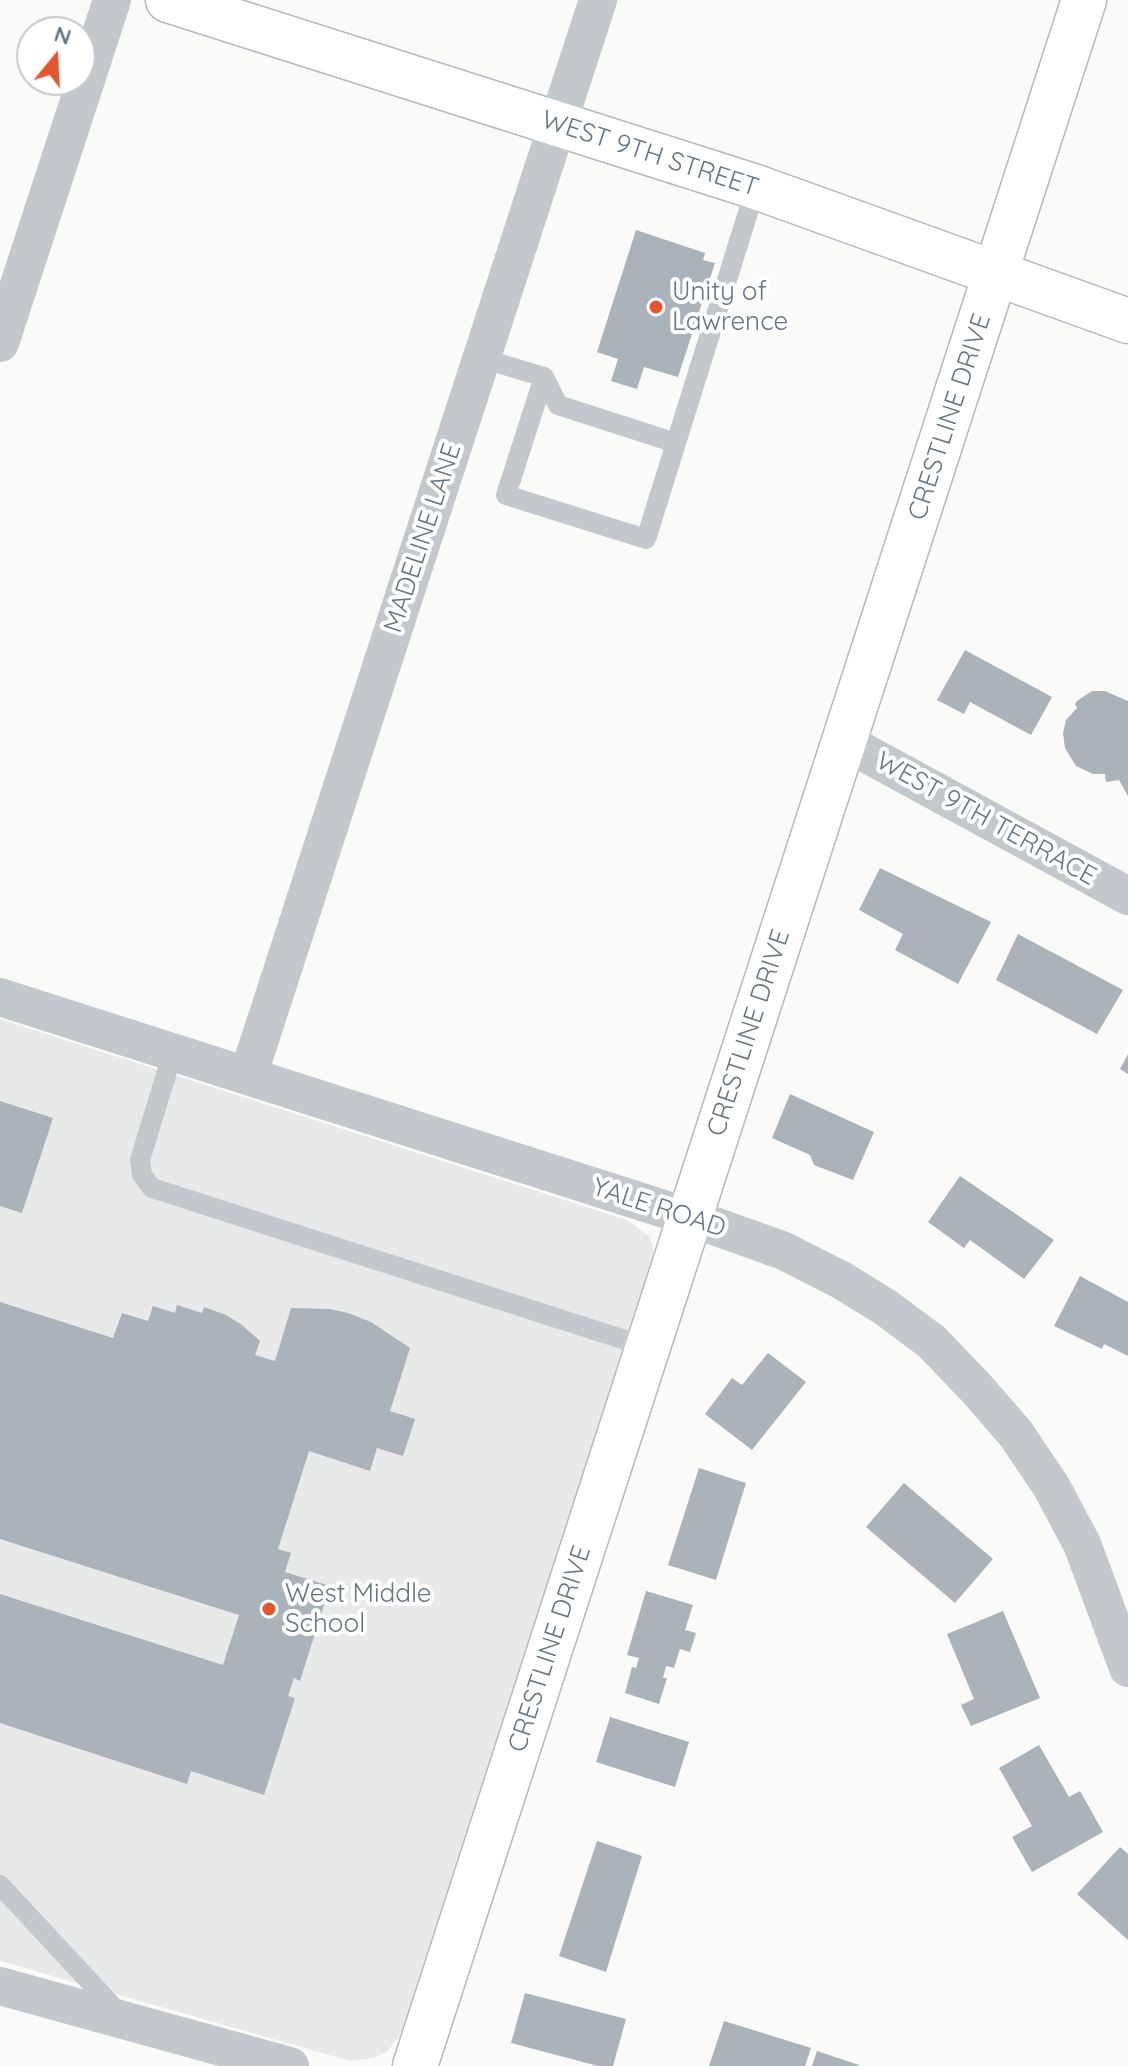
<!DOCTYPE html>
<style>
body{margin:0}
#map{position:relative;width:1128px;height:2066px;overflow:hidden;background:#fafaf8;font-family:Quicksand,sans-serif}
canvas{display:block}
.north{position:absolute;left:16px;top:16px;width:80px;height:80px;box-sizing:border-box;background:#fff;border:2px solid #c1c8cd;border-radius:50%;rotate:18deg;font-size:22px;font-weight:700;line-height:32px;text-align:center;color:#657683}
.north::after{content:'';display:block;margin:auto;width:28px;height:36px;background:#e4572e;clip-path:polygon(50% 0,100% 100%,50% 72%,0 100%)}
</style>
<div id="map">
<canvas width="1128" height="2066"></canvas>
<div class="north">N</div>
</div>
<script>
const context = document.querySelector('canvas').getContext('2d');
context.lineJoin = 'round';
function paint(path, color) {
  context.fillStyle = color;
  context.fill(path, 'evenodd');
}
function shape(rows) {
  const path = new Path2D();
  for (const r of rows) {
    path.moveTo(r[0], r[1]);
    for (let i = 2; i < r.length; i += 2) path.lineTo(r[i], r[i + 1]);
  }
  return path;
}
function strokePath(path, color, width, dash) {
  context.strokeStyle = color;
  context.lineWidth = width;
  context.lineCap = dash ? 'butt' : 'round';
  context.setLineDash(dash || []);
  context.stroke(path);
}
function drawText(font, color, halo, rows, align = 'center') {
  context.font = font + ' Quicksand,sans-serif';
  context.lineWidth = 8;
  context.setLineDash([]);
  context.textBaseline = 'middle';
  context.strokeStyle = halo;
  context.fillStyle = color;
  for (const [text, x, y, turn = 0] of rows) {
    context.save();
    context.translate(x, y);
    context.rotate((+turn || 0) * Math.PI / 180);
    context.textAlign = isNaN(turn) ? turn : align;
    if (halo) context.strokeText(text, 0, 0);
    context.fillText(text, 0, 0);
    context.restore();
  }
}
paint(shape([
 [0,1019,627,1220,649,1236,653,1246,653,1257,400,2035,388,2051,373,2058,350,2061,0,1961]
]), '#e8e9e9');
paint(shape([
 [636,230,705,253,703,260,715,263,678,377,644,367,637,389,611,381,618,359,597,352],
 [965,650,1052,697,1031,735,970,702,964,714,937,700],
 [1092,691,1105,691,1128,701,1128,796,1119,780,1106,782,1105,774,1093,774,1076,766,1065,748,1063,733,1066,720,1077,708,1075,704,1077,701],
 [880,868,991,922,958,984,895,950,903,934,859,910],
 [1018,934,1123,990,1097,1034,996,980],
 [1128,1054,1128,1074,1120,1069],
 [790,1094,874,1132,853,1180,814,1165,810,1155,772,1138],
 [0,1101,53,1118,22,1213,0,1206],
 [960,1176,1054,1240,1024,1279,970,1240,964,1248,928,1222],
 [1080,1276,1128,1302,1128,1356,1104,1344,1102,1349,1054,1326],
 [0,1302,113,1338,122,1313,148,1321,153,1306,175,1313,177,1305,202,1313,204,1307,226,1315,242,1325,260,1341,255,1355,275,1361,291,1308,330,1309,348,1313,371,1322,410,1348,390,1411,415,1419,403,1456,377,1448,370,1471,309,1451,278,1549,291,1553,285,1572,330,1586,300,1681,294,1678,288,1696,295,1698,264,1795,191,1771,187,1784,0,1723,0,1594,223,1665,239,1615,0,1539],
 [768,1353,806,1382,752,1450,705,1414,732,1378,742,1385],
 [699,1468,746,1483,716,1580,668,1565],
 [904,1483,993,1559,955,1603,866,1527],
 [646,1591,693,1605,685,1630,696,1633,690,1652,680,1649,674,1668,666,1666,663,1678,667,1678,659,1704,625,1693,632,1667,636,1668,639,1658,627,1655],
 [1003,1611,1040,1698,971,1726,961,1705,974,1699,947,1634],
 [610,1717,689,1742,675,1787,596,1762],
 [1039,1745,1069,1797,1080,1791,1103,1832,1032,1872,1012,1837,1032,1826,999,1768],
 [597,1841,642,1856,606,1972,559,1956],
 [1120,1847,1128,1854,1128,1940,1077,1894],
 [525,1993,626,2019,613,2066,598,2066,511,2043],
 [724,2021,811,2048,805,2066,709,2066],
 [817,2051,859,2065,859,2066,812,2066]
]), '#aab3b9');
const secondary = shape([
 [168,0,756,187,1128,321],
 [415,2066,1084,0]
]);
strokePath(secondary, '#b3babf', 47);
strokePath(shape([
 [481,358,544,377,558,405,676,443],
 [544,377,506,495,646,539,756,187],
 [173,1052,140,1160,142,1175,152,1188,647,1347],
 [0,1885,118,2012]
]), '#c3c8cc', 20);
strokePath(shape([
 [0,343,112,0],
 [845,742,1128,896],
 [0,997,689,1217,784,1251,841,1280,885,1307,932,1342,977,1389,1016,1434,1051,1486,1082,1544,1128,1668],
 [248,1076,598,0],
 [0,1986,290,2066]
]), '#c3c8cc', 38);
strokePath(secondary, '#fff', 44);
for (const [x, y, r, color] of [
 [656,307,8,"#e4572e"],
 [269,1609,8,"#e4572e"]
]) {
  const dot = new Path2D();
  dot.arc(x, y, r, 0, 2 * Math.PI);
  context.fillStyle = color;
  context.fill(dot);
  strokePath(dot, '#fff', 3);
}
drawText('26px', '#657683', '#fff', [
 ["WEST 9TH STREET",650,154,18],
 ["CRESTLINE DRIVE",950,417,-72],
 ["MADELINE LANE",423,538,-72],
 ["WEST 9TH TERRACE",986,819,29],
 ["CRESTLINE DRIVE",749,1033,-72],
 ["YALE ROAD",659,1208,18],
 ["CRESTLINE DRIVE",550,1649,-72]
]);
drawText('26px', '#657683', '#fff', [
 ["Unity of",672,292],
 ["Lawrence",672,322],
 ["West Middle",285,1594],
 ["School",285,1624]
], 'left');
</script>
